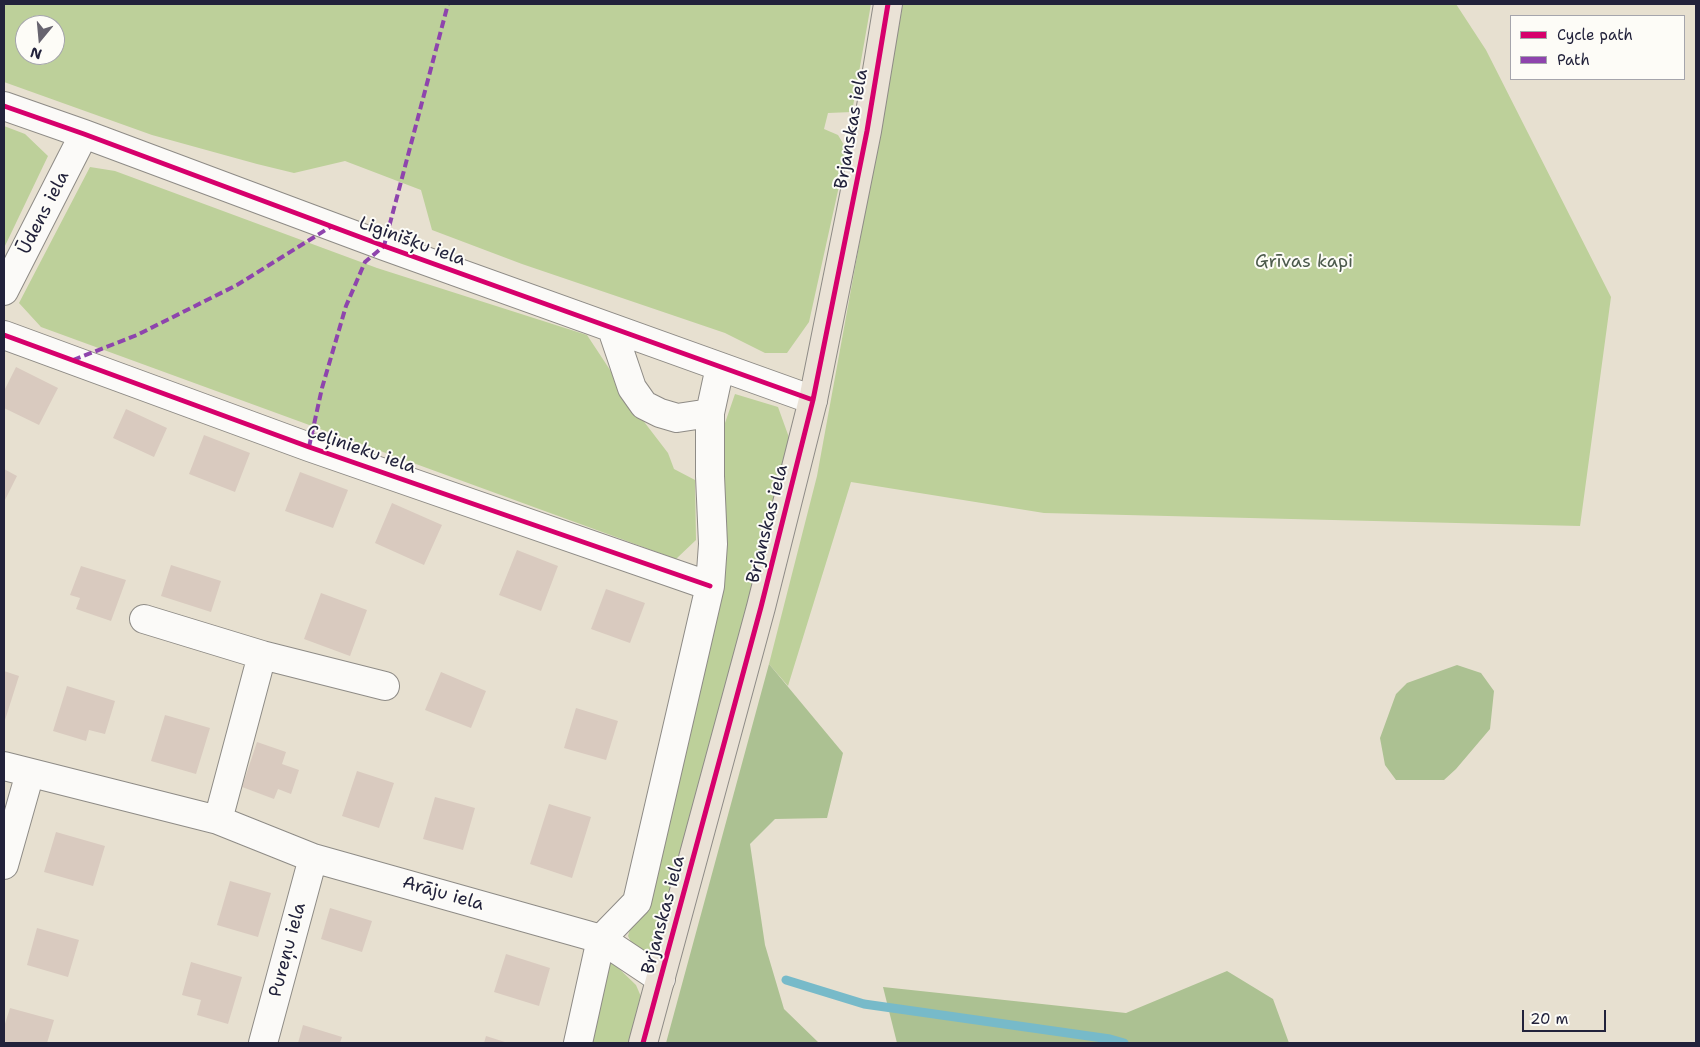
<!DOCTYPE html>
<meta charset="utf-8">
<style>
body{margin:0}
#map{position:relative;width:1700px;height:1047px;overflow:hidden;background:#e7e0d0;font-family:"Shantell Sans",sans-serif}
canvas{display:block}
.frame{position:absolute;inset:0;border:5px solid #22223b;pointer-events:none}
.legend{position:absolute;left:1510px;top:15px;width:175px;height:65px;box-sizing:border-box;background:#fdfcf7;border:1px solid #a5a5ac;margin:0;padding:6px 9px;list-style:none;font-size:15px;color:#22223b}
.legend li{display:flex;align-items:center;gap:10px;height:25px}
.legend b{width:25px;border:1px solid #a5a5ac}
.north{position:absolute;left:15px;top:15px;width:50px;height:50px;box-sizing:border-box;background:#fdfcf7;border:1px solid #a5a5ac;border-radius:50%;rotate:197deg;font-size:14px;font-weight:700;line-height:20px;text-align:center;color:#22223b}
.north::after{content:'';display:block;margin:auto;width:18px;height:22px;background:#67646f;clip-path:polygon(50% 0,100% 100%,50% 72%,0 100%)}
.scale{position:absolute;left:1522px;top:1010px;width:84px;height:22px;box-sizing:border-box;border:2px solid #22223b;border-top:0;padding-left:6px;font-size:15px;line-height:18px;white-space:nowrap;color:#22223b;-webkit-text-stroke:4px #fdfcf7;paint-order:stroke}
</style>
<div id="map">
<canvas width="1700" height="1047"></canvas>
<div class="frame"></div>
<ul class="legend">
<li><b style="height:6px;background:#d6006c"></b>Cycle path</li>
<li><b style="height:6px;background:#8e44ad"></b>Path</li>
</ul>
<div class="north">N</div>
<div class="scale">20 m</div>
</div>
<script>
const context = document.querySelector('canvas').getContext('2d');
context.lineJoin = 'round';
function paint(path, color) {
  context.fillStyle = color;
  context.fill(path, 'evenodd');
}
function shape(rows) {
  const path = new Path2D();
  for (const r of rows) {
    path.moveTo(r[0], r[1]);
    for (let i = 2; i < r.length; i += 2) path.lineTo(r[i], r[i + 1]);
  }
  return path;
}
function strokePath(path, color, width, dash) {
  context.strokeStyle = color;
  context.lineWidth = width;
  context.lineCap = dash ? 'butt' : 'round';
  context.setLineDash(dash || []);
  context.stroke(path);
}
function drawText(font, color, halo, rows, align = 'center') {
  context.font = font + ' "Shantell Sans",sans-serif';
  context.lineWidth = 4;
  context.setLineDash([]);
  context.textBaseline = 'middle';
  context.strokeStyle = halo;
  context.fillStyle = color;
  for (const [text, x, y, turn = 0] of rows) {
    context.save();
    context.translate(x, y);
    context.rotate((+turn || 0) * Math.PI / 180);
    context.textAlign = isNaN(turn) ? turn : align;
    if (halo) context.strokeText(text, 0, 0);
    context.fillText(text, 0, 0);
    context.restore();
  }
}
paint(shape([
 [4,4,871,4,852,112,828,113,824,129,838,135,847,150,809,322,787,353,765,353,725,333,522,264,432,230,421,190,345,161,294,173,257,164,152,135,4,82],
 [25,25,55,25,55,55,25,55],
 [903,4,1456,4,1486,50,1611,297,1580,526,1044,513,851,482,788,686,769,664,817,476],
 [4,126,25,134,48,156,4,248],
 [90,167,115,171,377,268,587,335,645,423,668,453,674,469,695,480,696,540,676,559,41,327,19,303],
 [735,394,778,407,791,443,656,947,647,952,634,948,628,936,692,714,722,558,725,423],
 [609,959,636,985,642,999,629,1043,592,1043]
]), '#bdd09a');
paint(shape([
 [769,664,843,753,827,818,775,819,750,844,765,945,784,1009,819,1043,666,1043],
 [1457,665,1481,673,1494,691,1490,729,1456,769,1444,780,1396,780,1385,765,1380,738,1396,694,1407,683],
 [1227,971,1273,999,1289,1043,897,1043,883,987,1126,1013]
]), '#acc192');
strokePath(shape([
 [786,980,864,1004,1110,1039,1124,1043]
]), '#77bac9', 9);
paint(shape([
 [16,367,58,388,39,425,4,408,4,391],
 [126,409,167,428,154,457,113,438],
 [204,435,250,453,235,492,189,474],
 [4,469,17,476,4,502],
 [300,472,348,490,333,528,285,511],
 [392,503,442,525,424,565,375,543],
 [517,550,558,566,541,611,499,595],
 [171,565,221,581,211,612,161,596],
 [81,566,126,580,111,621,76,609,80,598,70,595],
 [606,589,645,603,630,643,591,629],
 [321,593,367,610,350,656,304,639],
 [4,671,19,676,5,720,4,720],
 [441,672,486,691,471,728,425,710],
 [67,686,115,701,105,734,89,730,86,741,53,731],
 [576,708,618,721,606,760,564,748],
 [165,715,210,728,196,774,151,761],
 [257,742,286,752,282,764,299,770,291,794,278,789,274,799,242,787],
 [357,771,394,783,379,828,342,816],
 [435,797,475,808,463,850,423,839],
 [549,804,591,817,572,878,530,864],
 [56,832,105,846,93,886,44,872],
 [230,881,271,893,258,937,217,925],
 [330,908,372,921,362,952,321,939],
 [37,928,79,940,68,977,27,965],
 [506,954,550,968,539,1006,494,992],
 [191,962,242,977,228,1024,197,1015,201,1000,182,995],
 [10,1008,54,1020,47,1043,4,1043,4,1027],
 [303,1025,342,1037,340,1043,298,1043],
 [486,1036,508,1043,484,1043]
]), '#d9cabf');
const minor = shape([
 [4,106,84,134,384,246,813,400],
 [4,291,84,134],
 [612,329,632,388,644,405,660,413,677,418,710,413],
 [4,335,309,447,710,586],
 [144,619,262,655],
 [4,766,218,820,313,858,601,939,661,979],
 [218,820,262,655,385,686],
 [4,865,30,773],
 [263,1043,313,858],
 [578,1043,601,939,637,902,710,586,713,544,710,476,710,413,720,367]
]);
const major = shape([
 [643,1043,761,607,813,400,867,131,888,4]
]);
strokePath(minor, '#8e8b86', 30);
strokePath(major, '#8e8b86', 30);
strokePath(minor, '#fbfaf8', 28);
strokePath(major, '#eae2d6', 28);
strokePath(shape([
 [73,360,137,335,237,285,332,226],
 [309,447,322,388,346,306,365,262,384,246,448,4]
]), '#8e44ad', 4, [8, 4]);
strokePath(shape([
 [4,106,84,134,384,246,813,400],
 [4,335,309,447,710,586],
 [643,1043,761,607,813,400,867,131,888,4]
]), '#d6006c', 5);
drawText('18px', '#22223b', '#fdfcf7', [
 ["Brjanskas iela",852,129,-80],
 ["Ūdens iela",44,213,-63],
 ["Liginišķu iela",412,242,20],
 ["Ceļinieku iela",361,450,19],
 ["Brjanskas iela",768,524,-76],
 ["Arāju iela",443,894,16],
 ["Brjanskas iela",664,915,-75],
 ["Pureņu iela",288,950,-75]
]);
drawText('18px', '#4c5a4c', '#fdfcf7', [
 ["Grīvas kapi",1304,262]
]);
</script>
